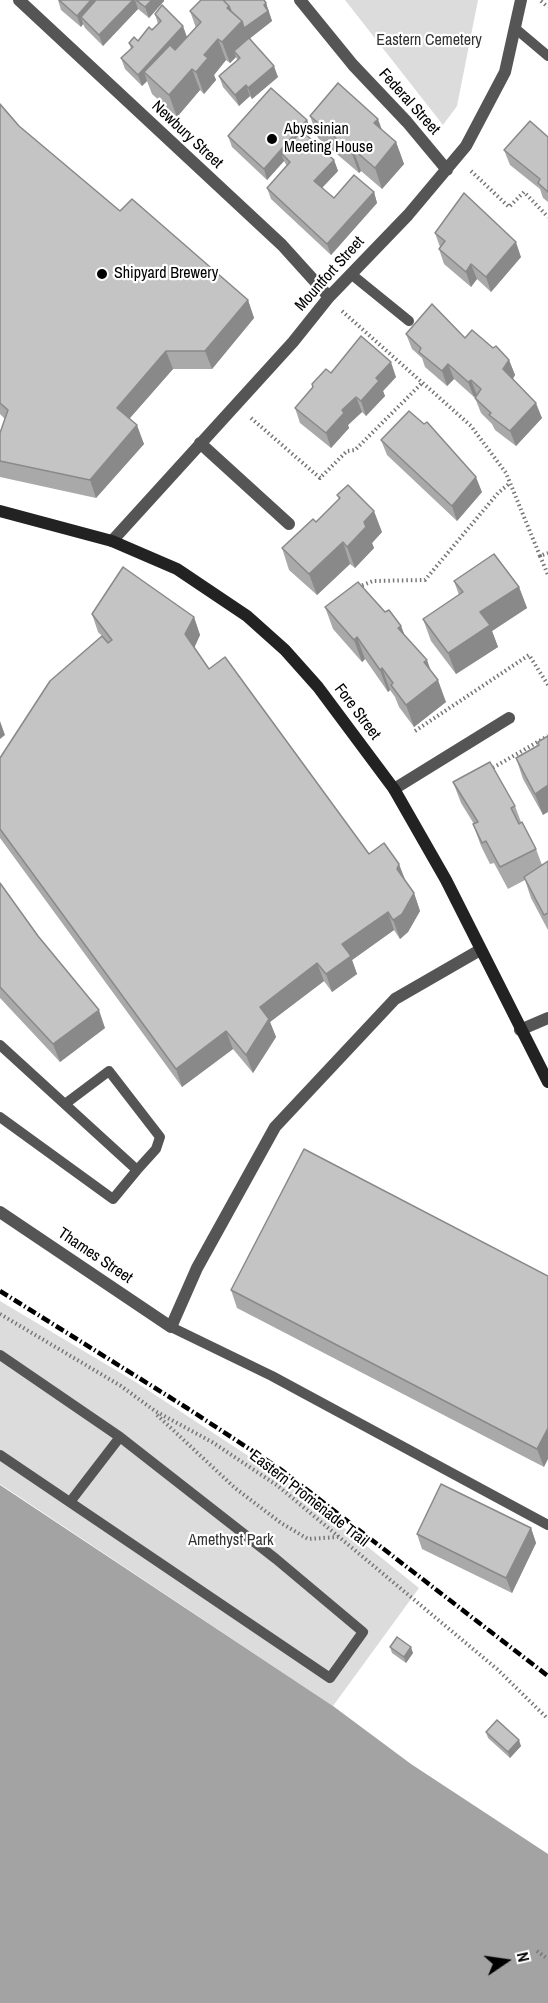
<!DOCTYPE html>
<style>
body{margin:0}
#map{position:relative;width:548px;height:2003px;overflow:hidden;background:#fff;font-family:"Archivo Narrow",sans-serif}
canvas{display:block}
.north{position:absolute;left:476px;top:1931px;width:60px;height:60px;-webkit-text-stroke:4px #fff;paint-order:stroke;rotate:77deg;font-size:16px;font-weight:700;line-height:24px;text-align:center;color:#000}
.north::after{content:'';display:block;margin:auto;width:21px;height:27px;background:#000;clip-path:polygon(50% 0,100% 100%,50% 72%,0 100%)}
</style>
<div id="map">
<canvas width="548" height="2003"></canvas>
<div class="north">N</div>
</div>
<script>
const context = document.querySelector('canvas').getContext('2d');
context.lineJoin = 'round';
function paint(path, color) {
  context.fillStyle = color;
  context.fill(path, 'evenodd');
}
function shape(rows) {
  const path = new Path2D();
  for (const r of rows) {
    path.moveTo(r[0], r[1]);
    for (let i = 2; i < r.length; i += 2) path.lineTo(r[i], r[i + 1]);
  }
  return path;
}
function strokePath(path, color, width, dash) {
  context.strokeStyle = color;
  context.lineWidth = width;
  context.lineCap = dash ? 'butt' : 'round';
  context.setLineDash(dash || []);
  context.stroke(path);
}
function drawText(font, color, halo, rows, align = 'center') {
  context.font = font + ' "Archivo Narrow",sans-serif';
  context.lineWidth = 4.5;
  context.setLineDash([]);
  context.textBaseline = 'middle';
  context.strokeStyle = halo;
  context.fillStyle = color;
  for (const [text, x, y, turn = 0] of rows) {
    context.save();
    context.translate(x, y);
    context.rotate((+turn || 0) * Math.PI / 180);
    context.textAlign = isNaN(turn) ? turn : align;
    if (halo) context.strokeText(text, 0, 0);
    context.fillText(text, 0, 0);
    context.restore();
  }
}
paint(shape([
 [345,0,478,0,457,106,443,125],
 [0,1301,134,1381,282,1478,419,1588,333,1706,0,1484]
]), '#dcdcdc');
paint(shape([
 [0,1485,333,1706,411,1764,548,1854,548,2003,0,2003]
]), '#a3a3a3');
strokePath(shape([
 [541,1,548,7],
 [471,171,509,207,524,192,548,217],
 [342,311,471,426,506,473,540,556,548,553],
 [251,418,320,478,347,451,355,450,422,383],
 [540,556,548,575],
 [358,587,373,581,425,580,498,493,510,483],
 [415,731,529,655,548,685],
 [489,770,548,736],
 [0,1314,121,1386,155,1411,212,1442,278,1486,497,1669,548,1719],
 [157,1415,235,1488,281,1523,308,1539,338,1537],
 [537,1951,548,1959]
]), '#777', 4, [1.5, 3]);
strokePath(shape([
 [516,29,548,56],
 [351,274,409,321],
 [0,1045,137,1170,113,1199,0,1117],
 [65,1104,109,1071,160,1137,156,1149,137,1170],
 [171,1327,272,1376,548,1525],
 [0,1355,120,1437,276,1559,363,1632,330,1678,0,1455],
 [70,1502,120,1437]
]), '#555', 10);
strokePath(shape([
 [19,0,282,245,329,297],
 [300,0,353,65,407,122,447,170],
 [200,443,289,524],
 [112,541,293,342,329,297,408,215,466,146,505,72,521,0],
 [394,789,509,718],
 [520,1030,548,1018],
 [0,1212,171,1327,197,1268,275,1127,395,999,480,950]
]), '#555', 12);
strokePath(shape([
 [0,511,112,541,177,569,247,616,285,650,318,687,394,789,446,880,548,1082]
]), '#222', 12);
strokePath(shape([
 [0,1291,187,1408,280,1469,548,1676]
]), '#000', 4.5, [9, 3, 1.5, 3]);
paint(shape([
 [58,0,164,0,164,1,149,18,138,9,103,46,85,28,83,24,81,27,61,10],
 [266,3,272,21,250,38,278,77,252,99,250,96,239,106,223,87,219,76,237,60,236,57,230,63,226,60,214,75,216,80,204,94,200,90,177,117,152,94,147,81,142,86,125,69,121,58,131,49,129,43,138,41,158,24,155,14,187,37,196,28,190,11],
 [0,104,19,126,120,211,248,300,254,318,212,369,173,369,129,419,144,444,96,498,0,477,0,433,5,419,0,414],
 [310,116,382,130,396,142,404,164,382,189,361,171,359,173,318,138],
 [307,120,311,131,307,136,334,160,338,171,322,188,334,198,374,192,377,203,331,255,271,199,267,188,287,166,284,161,267,180,232,147,228,136],
 [548,137,548,202,543,198,540,189,510,165,504,150],
 [435,233,521,257,491,292,477,279,471,287,444,264,439,249,440,247],
 [406,334,465,338,509,360,515,375,513,379,542,418,516,446,495,430,492,424,481,413,475,398,477,395,474,397,454,379,447,386,425,367,422,358,412,349],
 [331,373,396,377,383,391,385,396,366,416,362,412,348,425,349,428,331,448,300,423,295,408],
 [381,440,482,492,457,521,387,455],
 [337,495,382,532,372,543,374,548,355,568,350,564,317,595,289,570,282,548,316,522,339,499],
 [454,581,519,587,527,608,492,631,498,647,456,674,431,641,423,619,459,595],
 [325,607,385,612,401,626,405,636,431,672,446,702,414,727,399,707,395,697,390,690,388,692,365,659,362,662,333,629],
 [92,614,194,617,200,635,194,647,209,669,369,854,406,882,414,893,420,911,408,932,400,939,394,930,352,960,357,974,332,992,324,981,270,1022,276,1037,253,1073,233,1049,182,1087,0,838,0,758,102,636,98,632],
 [548,736,543,815,523,779,516,758,539,745,538,742],
 [453,782,515,806,521,822,536,849,542,865,548,861,548,930,531,898,525,880,508,889,494,863,490,864,481,846,473,824,474,824,461,803],
 [0,883,105,1028,60,1062,0,998],
 [548,1276,544,1467,237,1308,231,1290],
 [531,1528,536,1543,512,1593,422,1549,417,1534],
 [390,1647,413,1653,406,1663,392,1653],
 [486,1732,521,1746,510,1758,488,1738]
]), '#a9a9a9');
paint(shape([
 [91,0,104,0,81,17,83,24,81,27,77,16],
 [133,0,135,0,138,9,103,46,99,35],
 [152,0,164,0,164,1,149,18,145,7],
 [266,3,272,21,234,51,236,57,230,63,222,42,227,8,229,6,242,21],
 [183,26,187,37,150,78,144,72,147,81,142,86,138,75],
 [218,39,226,60,214,75,216,80,204,94,196,72,204,55],
 [274,66,278,77,252,99,248,88],
 [192,69,200,90,177,117,169,95],
 [246,85,250,96,239,106,235,95],
 [378,119,386,141,374,123],
 [307,120,311,131,287,158,281,153,284,161,267,180,264,169],
 [396,142,404,164,382,189,375,168],
 [353,149,361,171,359,173,351,151],
 [334,160,338,171,318,192,314,181],
 [374,192,377,203,331,255,327,244],
 [516,242,521,257,491,292,486,277],
 [471,264,477,279,471,287,466,272],
 [248,300,254,318,212,369,205,351],
 [166,351,173,369,123,426,117,408],
 [509,360,515,375,509,384,503,369],
 [391,362,396,377,383,391,385,396,366,416,361,401,376,378],
 [448,364,454,379,447,386,442,371],
 [471,380,477,395,474,397,468,382],
 [356,397,362,412,348,425,349,428,331,448,326,433,342,410],
 [536,403,542,418,516,446,510,431],
 [137,425,144,444,96,498,90,480],
 [476,477,482,492,457,521,452,506],
 [374,511,382,532,372,543,374,548,355,568,347,547,364,522],
 [343,542,350,564,317,595,309,574],
 [519,587,527,608,492,631,498,647,456,674,448,653,480,612],
 [194,617,200,635,192,653,185,634],
 [401,626,409,647,398,628],
 [357,637,365,659,362,662,354,640],
 [427,660,435,682,424,662],
 [382,668,390,690,388,692,380,670],
 [438,680,446,702,414,727,406,705],
 [0,721,5,735,0,739],
 [548,785,548,812,543,815,535,794],
 [399,864,406,882,397,869],
 [414,893,420,911,408,932,400,939,393,920],
 [388,912,394,930,352,960,357,974,332,992,326,974,342,944],
 [317,963,324,981,270,1022,276,1037,253,1073,246,1055,260,1007],
 [99,1010,105,1028,60,1062,53,1044],
 [226,1031,233,1049,182,1087,176,1069],
 [548,1428,548,1459,544,1467,537,1449],
 [531,1528,536,1543,512,1593,506,1578],
 [411,1647,413,1653,406,1663,404,1657],
 [519,1740,521,1746,510,1758,508,1752]
]), '#898989');
const building = shape([
 [59,0,91,0,77,16,59,0],
 [96,0,133,0,99,35,81,17,96,0],
 [136,0,152,0,145,7,136,0],
 [201,0,223,0,229,6,227,8,242,21,222,42,218,39,204,55,208,58,196,72,192,69,169,95,144,72,170,45,175,50,201,22,190,11,201,0],
 [223,0,264,0,266,3,264,5,268,11,244,28,242,21,231,11,229,6,223,0],
 [162,5,183,26,138,75,121,58,133,47,129,43,134,37,138,41,149,27,152,30,161,21,155,14,162,5],
 [249,38,274,66,248,88,246,85,235,95,219,76,240,58,234,51,249,38],
 [338,83,378,119,374,123,396,142,375,168,353,149,351,151,310,116,338,83],
 [271,88,307,120,264,169,228,136,271,88],
 [0,104,19,126,120,211,132,199,248,300,205,351,166,351,117,408,137,425,90,480,0,461,0,433,8,410,0,403,0,104],
 [530,121,548,137,548,192,538,183,540,179,504,150,530,121],
 [302,131,334,160,314,181,334,198,354,175,374,192,327,244,267,188,290,162,281,153,302,131],
 [464,193,516,242,486,277,471,264,466,272,439,249,445,241,435,233,464,193],
 [432,304,465,338,472,330,493,348,496,346,509,360,503,369,536,403,510,431,489,415,491,413,475,398,481,389,471,380,468,382,448,364,442,371,419,352,421,348,406,334,432,304],
 [361,336,391,362,376,378,379,381,361,401,356,397,342,410,344,413,326,433,295,408,313,387,312,384,326,369,331,373,361,336],
 [409,411,424,424,427,422,476,477,452,506,381,440,409,411],
 [348,485,374,511,364,522,366,527,347,547,343,542,309,574,282,548,313,519,316,522,340,498,337,495,348,485],
 [494,554,519,587,480,612,490,625,448,653,423,619,463,592,454,581,494,554],
 [123,567,194,617,185,634,209,669,225,657,369,854,384,843,399,864,397,869,414,893,402,914,393,920,388,912,342,944,351,956,326,974,317,963,260,1007,269,1019,246,1055,226,1031,176,1069,0,829,0,758,50,681,102,636,108,643,112,640,92,614,123,567],
 [358,582,385,612,389,610,401,626,398,628,427,660,424,662,438,680,406,705,391,685,393,683,382,668,380,670,357,637,354,640,325,607,358,582],
 [548,736,548,785,535,794,516,758,539,745,538,742,548,736],
 [490,762,515,806,511,808,519,824,522,822,536,849,500,867,486,841,482,843,473,824,478,822,453,782,490,762],
 [548,861,548,913,544,915,524,877,548,861],
 [0,883,38,936,99,1010,53,1044,0,987,0,883],
 [304,1149,548,1276,548,1428,537,1449,231,1290,304,1149],
 [441,1484,531,1528,506,1578,417,1534,441,1484],
 [397,1637,411,1647,404,1657,390,1647,397,1637],
 [497,1720,519,1740,508,1752,486,1732,497,1720]
]);
paint(building, '#c4c4c4');
strokePath(building, '#898989', 1.5);
for (const [x, y, r, color] of [
 [272,139,6,"#000"],
 [102,274,6,"#000"]
]) {
  const dot = new Path2D();
  dot.arc(x, y, r, 0, 2 * Math.PI);
  context.fillStyle = color;
  context.fill(dot);
  strokePath(dot, '#fff', 2);
}
drawText('16px', '#333', '#fff', [
 ["Eastern Cemetery",429,41],
 ["Amethyst Park",231,1541]
]);
drawText('16px', '#000', '#fff', [
 ["Federal Street",409,102,48],
 ["Newbury Street",187,135,43],
 ["Mountfort Street",330,274,-48],
 ["Fore Street",357,712,53],
 ["Thames Street",95,1256,34],
 ["Eastern Promenade Trail",309,1499,38]
]);
drawText('16px', '#000', '#fff', [
 ["Abyssinian",284,130],
 ["Meeting House",284,148],
 ["Shipyard Brewery",114,274]
], 'left');
</script>
